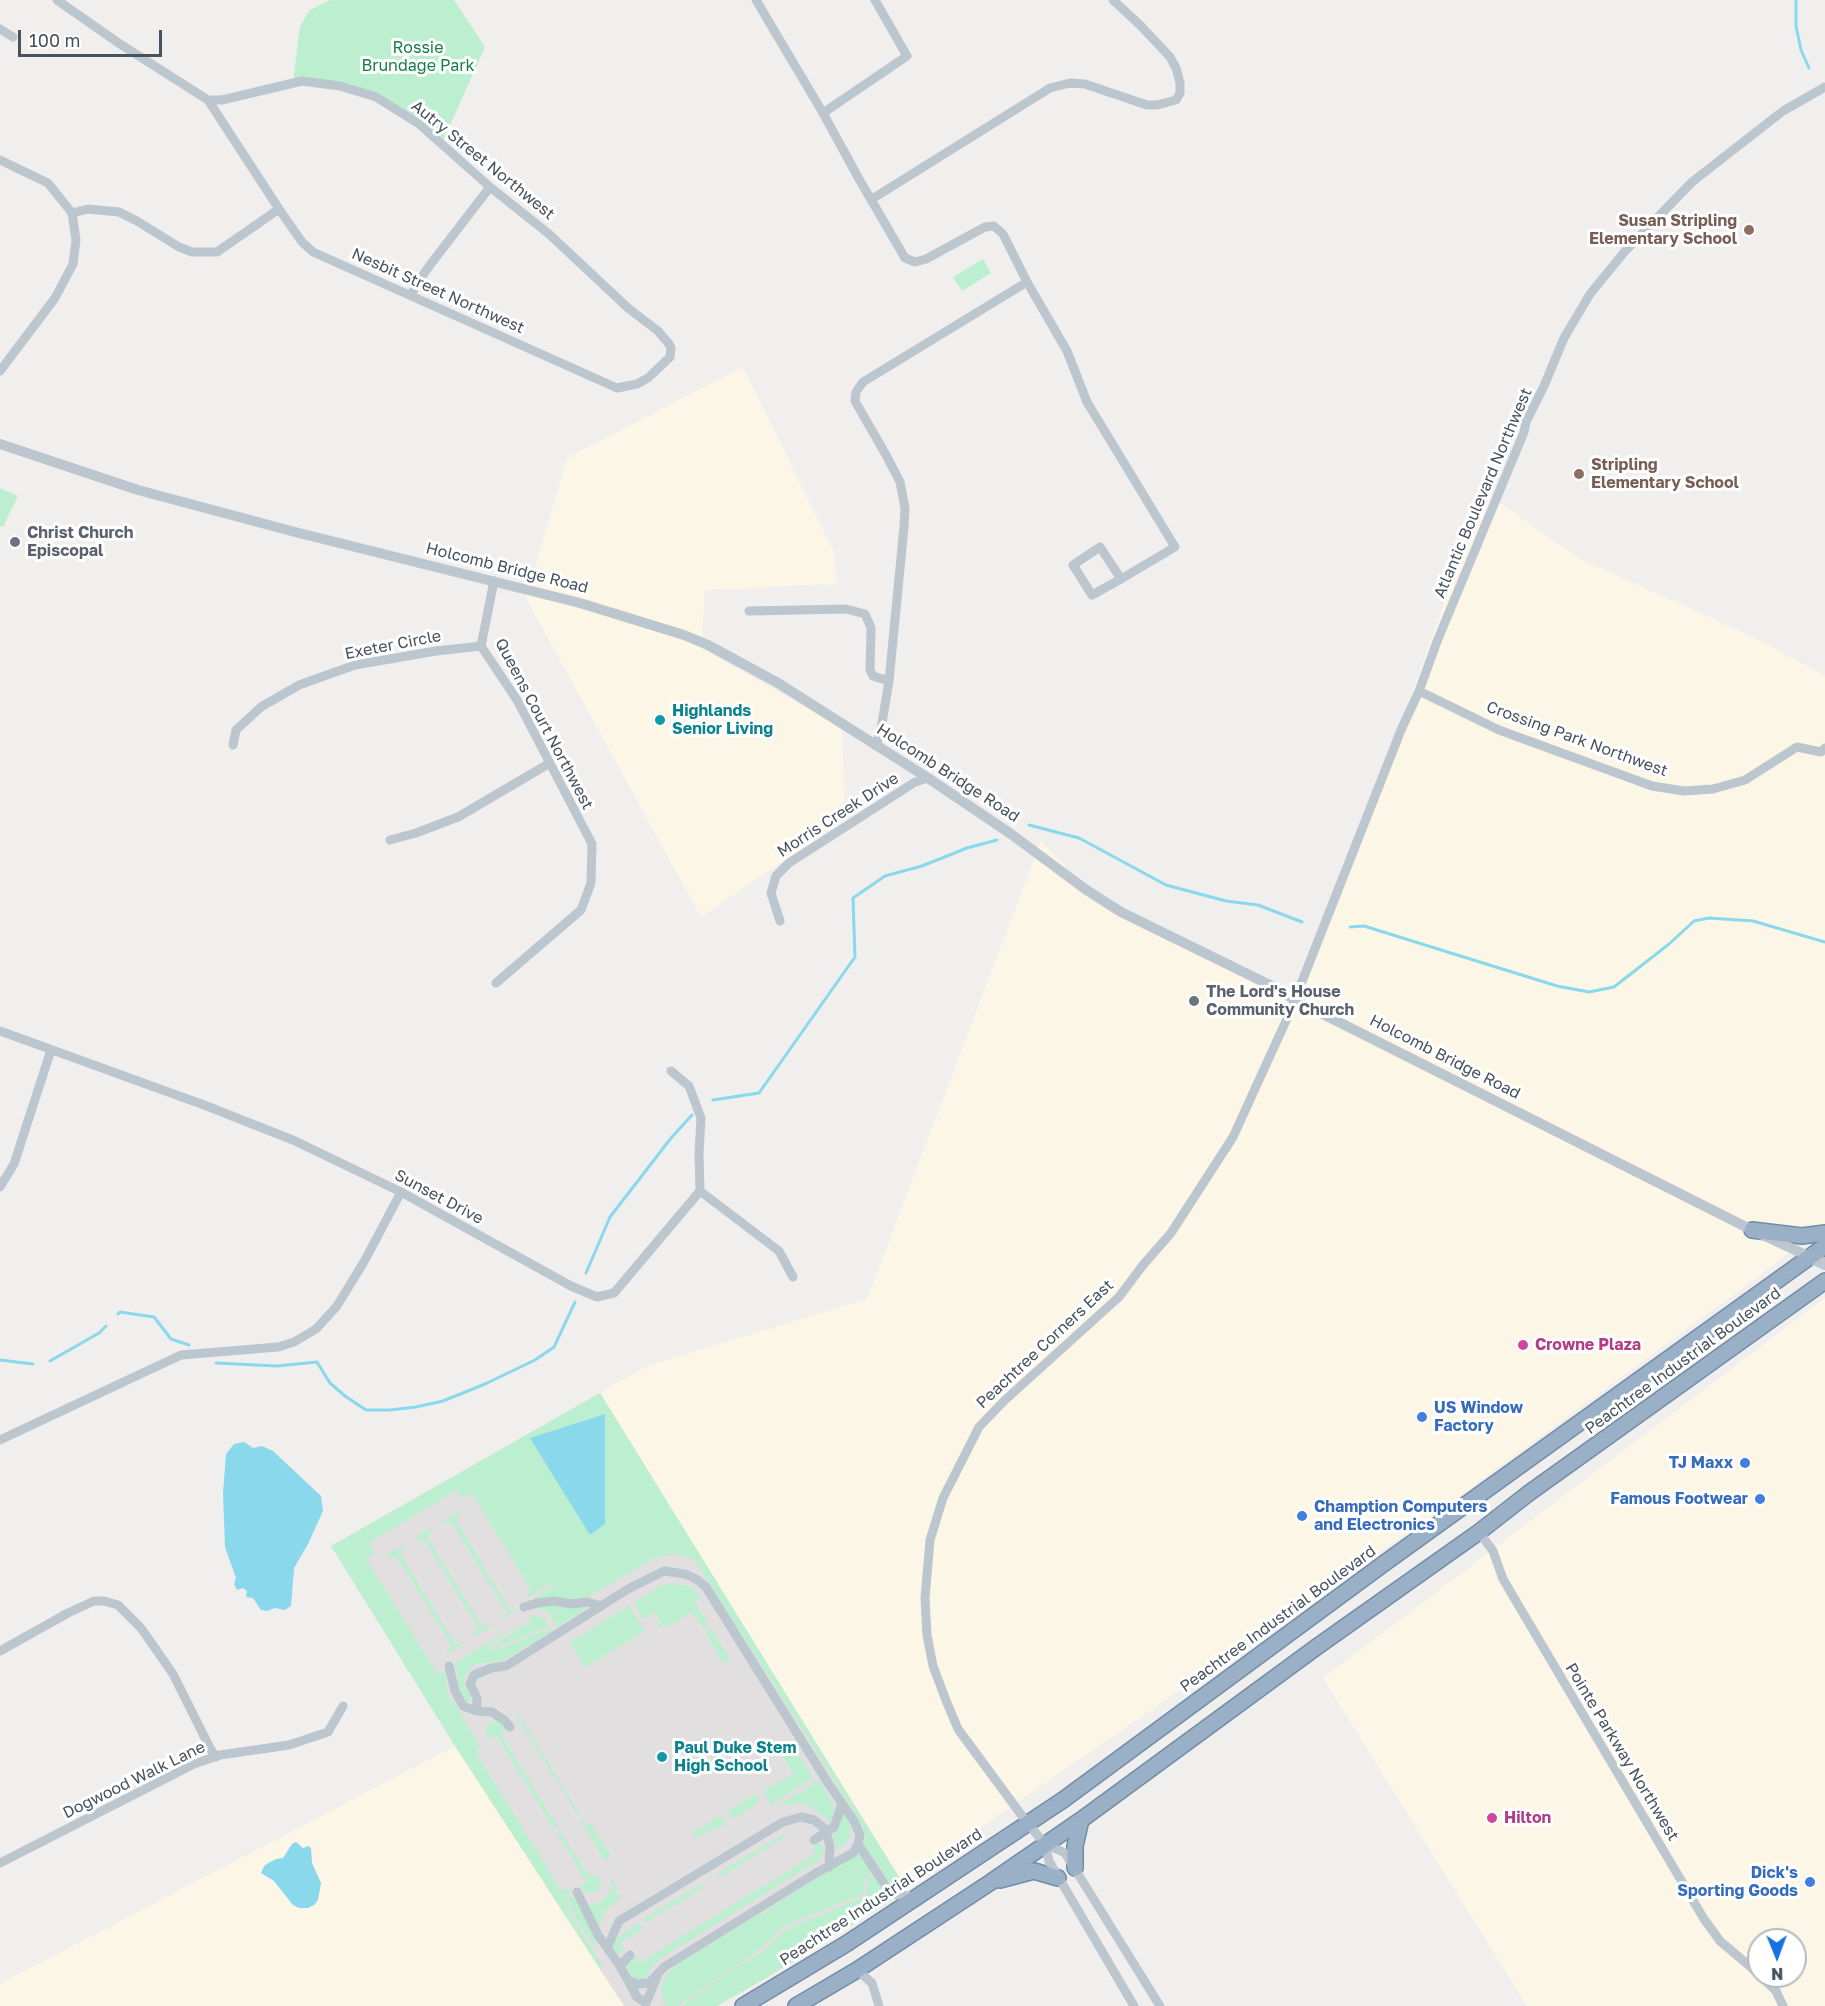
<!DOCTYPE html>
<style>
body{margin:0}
#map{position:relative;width:1825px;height:2006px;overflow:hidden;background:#f1eeee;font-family:"Golos Text",sans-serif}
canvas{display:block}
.north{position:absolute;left:1747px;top:1928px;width:60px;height:60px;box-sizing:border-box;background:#fff;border:2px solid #b5babe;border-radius:50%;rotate:179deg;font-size:16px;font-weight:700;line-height:24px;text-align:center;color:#46525c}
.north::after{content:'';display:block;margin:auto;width:21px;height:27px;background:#1871e2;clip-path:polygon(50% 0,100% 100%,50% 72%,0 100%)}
.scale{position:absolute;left:18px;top:30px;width:144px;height:27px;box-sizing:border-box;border:3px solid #46525c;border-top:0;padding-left:8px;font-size:18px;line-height:21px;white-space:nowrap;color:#46525c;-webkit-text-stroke:4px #fff;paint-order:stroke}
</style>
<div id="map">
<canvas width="1825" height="2006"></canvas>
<div class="north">N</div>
<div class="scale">100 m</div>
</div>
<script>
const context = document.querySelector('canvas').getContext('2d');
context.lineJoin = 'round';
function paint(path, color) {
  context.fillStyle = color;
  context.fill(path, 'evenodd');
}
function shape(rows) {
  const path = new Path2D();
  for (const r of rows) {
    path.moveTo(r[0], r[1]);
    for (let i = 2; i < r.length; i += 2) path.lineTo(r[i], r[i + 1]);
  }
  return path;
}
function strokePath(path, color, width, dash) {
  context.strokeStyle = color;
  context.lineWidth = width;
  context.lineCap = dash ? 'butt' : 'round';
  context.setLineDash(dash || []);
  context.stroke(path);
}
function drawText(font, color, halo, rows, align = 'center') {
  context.font = font + ' "Golos Text",sans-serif';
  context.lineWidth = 6;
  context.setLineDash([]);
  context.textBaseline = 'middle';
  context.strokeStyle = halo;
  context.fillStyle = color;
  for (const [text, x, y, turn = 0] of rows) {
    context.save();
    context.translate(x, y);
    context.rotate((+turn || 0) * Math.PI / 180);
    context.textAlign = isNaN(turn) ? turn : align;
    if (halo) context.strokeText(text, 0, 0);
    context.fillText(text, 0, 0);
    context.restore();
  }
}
paint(shape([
 [743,367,835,554,836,584,705,590,701,648,842,728,845,819,701,917,526,598,567,458],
 [1484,492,1580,559,1758,639,1825,676,1825,1224,1759,1276,1439,1511,792,1958,698,2006,0,2006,0,1984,455,1746,331,1546,647,1366,867,1299,1041,841,1106,909,1291,1001,1321,931,1418,677],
 [1825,1298,1825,2006,1527,2006,1323,1678],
 [1759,1940,1795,1940,1795,1976,1759,1976]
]), '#fcf6e7');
paint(shape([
 [600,1393,902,1882,698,2006,624,2006,455,1746,331,1546]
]), '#e2dfe0');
paint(shape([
 [330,0,454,0,485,47,442,143,376,97,293,82,300,26,310,10],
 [983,259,991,273,962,291,953,277],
 [0,488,18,496,3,527,0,526],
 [600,1393,902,1882,892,1889,879,1870,883,1868,883,1866,878,1868,875,1861,875,1858,872,1857,864,1844,864,1839,866,1836,863,1827,855,1813,694,1559,675,1554,655,1558,596,1592,594,1591,592,1593,593,1594,588,1597,574,1601,550,1597,533,1599,553,1586,550,1583,529,1597,525,1596,531,1590,472,1493,462,1498,457,1490,369,1543,374,1553,366,1559,437,1673,444,1671,446,1674,446,1688,450,1696,448,1698,453,1701,479,1745,476,1753,562,1892,565,1887,571,1893,569,1895,568,1910,603,1967,601,1970,455,1746,331,1546],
 [457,1512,460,1514,455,1519,510,1610,518,1607,504,1618,500,1616,507,1612,451,1522,443,1524,443,1521],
 [428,1529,433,1529,427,1536,482,1627,490,1623,490,1627,476,1636,472,1633,479,1629,423,1538,415,1542,416,1537],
 [402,1546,406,1547,400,1553,455,1644,463,1641,463,1644,449,1653,445,1651,452,1646,396,1556,390,1559,387,1557,388,1554],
 [672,1583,689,1586,698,1594,701,1597,695,1602,708,1625,703,1628,692,1612,665,1628,663,1626,659,1628,658,1625,661,1623,655,1612,643,1619,634,1603,662,1585],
 [550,1604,565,1608,584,1606,586,1609,557,1627,548,1612,536,1608,541,1605],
 [629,1606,644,1631,585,1668,570,1642],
 [532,1615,545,1618,549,1626,495,1648,494,1646,529,1621],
 [524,1620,490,1645,494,1651,551,1628,552,1631,504,1660,473,1665,465,1676,464,1683,471,1698,468,1702,465,1701,458,1687,458,1676,455,1665,457,1662],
 [711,1628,730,1660,724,1664,705,1632],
 [518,1713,580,1815,578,1816,516,1715],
 [494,1721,499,1721,503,1725,506,1731,500,1733,558,1827,554,1829,498,1738,494,1736,490,1739,488,1738,486,1732,487,1727,489,1724,493,1724],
 [792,1744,813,1778,771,1805,763,1791,793,1774,780,1751],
 [819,1780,834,1807,833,1817,830,1821,813,1808,805,1804,795,1803,778,1806],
 [756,1794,759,1800,752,1807,733,1819,727,1812],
 [843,1810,850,1820,850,1836,847,1842,836,1849,833,1830],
 [720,1816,726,1824,695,1838,692,1833],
 [582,1818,586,1825,590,1823,611,1856,605,1861,580,1819],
 [560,1831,589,1876,596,1876,600,1881,600,1887,596,1892,585,1893,580,1886,585,1884,586,1881,557,1833],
 [783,1834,785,1837,719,1878,717,1874],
 [817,1844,821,1844,824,1849,822,1856,817,1861,664,1956,653,1966,646,1977,640,1980,635,1980,630,1975,627,1964,635,1955,637,1955,639,1963,814,1855,816,1852,813,1849],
 [859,1852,872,1872,866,1878,864,1891,861,1895,795,1921,779,1930,760,1949,677,2006,666,2006,663,2002,661,1987,666,1975,673,1969,673,1967,761,1913,767,1912,766,1910,847,1860,852,1859,851,1858],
 [609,1874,618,1890,615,1892,617,1896,621,1894,622,1897,607,1909,597,1929,588,1905,601,1902,608,1895,612,1886],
 [874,1875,890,1896,891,1901,766,1978,717,2006,681,2006,738,1966,764,1951,781,1934,798,1924,861,1898,866,1895,869,1879],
 [701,1884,703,1888,645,1923,642,1920],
 [570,1896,573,1897,582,1910,596,1943,594,1946,571,1910],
 [639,1923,643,1929,621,1942,620,1944,625,1949,617,1955,613,1948,616,1938]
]), '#bcefcf');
paint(shape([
 [605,1414,605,1524,590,1535,530,1438],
 [244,1442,253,1448,262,1446,273,1451,321,1496,323,1511,308,1544,294,1568,291,1606,285,1610,275,1608,267,1611,261,1610,253,1598,246,1597,247,1591,243,1588,237,1590,234,1584,236,1578,225,1547,223,1493,226,1454,234,1444],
 [296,1842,303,1848,308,1846,311,1848,312,1863,321,1883,318,1900,314,1905,308,1908,299,1908,293,1905,274,1881,261,1873,264,1866,270,1862,276,1859,283,1858,292,1844]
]), '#89d8ec');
strokePath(shape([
 [1796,0,1796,26,1801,50,1809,68],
 [1029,825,1079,838,1166,885,1226,901,1258,905,1302,922],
 [1350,927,1364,926,1557,986,1589,992,1614,987,1669,944,1694,921,1709,918,1753,921,1825,942],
 [713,1100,759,1093,855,957,853,898,885,876,922,866,967,848,997,840],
 [586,1273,610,1217,671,1138,692,1115],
 [118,1314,120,1312,154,1317,171,1339,189,1345],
 [0,1360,33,1364],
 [50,1361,99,1333,106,1326],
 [216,1363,277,1366,317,1362,330,1383,345,1396,366,1410,390,1410,416,1407,443,1401,485,1384,535,1360,554,1347,575,1302]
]), '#89d8ec', 3);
const trunk = shape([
 [1752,1230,1802,1236,1825,1233],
 [1075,1868,1075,1846,1081,1820],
 [1000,1880,1034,1871,1058,1878],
 [743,2006,846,1944,1063,1800,1386,1562,1825,1246],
 [796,2006,857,1970,991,1882,1081,1820,1318,1646,1479,1532,1529,1493,1825,1281]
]);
strokePath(trunk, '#718ca9', 18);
strokePath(shape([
 [57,0,120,44,208,100,222,100,302,81,340,86,376,97,419,124,490,187,549,234,628,308,658,331,669,344,671,348,670,357,648,378,637,384,617,388,313,252,302,242,279,209,208,100],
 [756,0,823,113,859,179,905,258,915,262,926,259,985,227,994,226,1003,234,1027,282,1067,351,1087,402,1175,547,1121,579,1092,595,1073,565,1100,547,1121,579],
 [0,29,13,37],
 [823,113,907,56,875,0],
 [0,160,48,183,72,213,76,240,73,264,55,298,0,371],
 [872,199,1050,88,1070,83,1085,84,1147,105,1157,105,1176,100,1180,93,1180,83,1176,68,1170,57,1141,26,1113,0],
 [72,213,88,209,119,212,137,221,179,247,192,252,217,252,279,209],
 [411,295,418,282,430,265,490,187],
 [494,581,481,646,517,700,592,844,591,883,581,910,496,983],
 [749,611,846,609,865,614,871,628,870,670,873,676,889,681],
 [1419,691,1499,730,1652,786,1684,791,1713,789,1745,780,1797,747,1821,752,1825,748],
 [233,745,236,730,261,707,299,685,355,665,436,651,481,646],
 [876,746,881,729,889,681,904,527,905,508,900,482,886,455,855,401,856,392,863,382,1027,282],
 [390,840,416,833,458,817,550,763],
 [780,921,771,893,776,876,789,863,915,782,928,778],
 [0,1031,204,1105,293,1140,401,1192,571,1286,597,1297,614,1293,700,1191,699,1153,701,1118,689,1086,671,1071],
 [0,1187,14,1164,51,1050],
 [700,1191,779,1251,793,1277],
 [0,1440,181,1355,278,1347,294,1342,316,1329,337,1306,365,1260,401,1192],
 [1479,1532,1493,1551,1503,1579,1520,1608,1704,1919,1720,1941,1759,1974],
 [524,1607,537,1603,554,1601,572,1604,587,1602,601,1606],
 [0,1651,68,1613,94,1601,104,1601,118,1605,141,1628,173,1674,210,1748,216,1757],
 [449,1666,455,1691,463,1706,477,1711,492,1712,504,1720,510,1727],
 [477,1711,477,1698,470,1684,474,1675,491,1668,506,1666,628,1589,664,1571,685,1574,696,1579,706,1587,828,1783,854,1821,860,1835,858,1844,853,1853,816,1873,664,1967,649,1983,637,1984,629,1981],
 [814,1840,834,1827,842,1804],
 [858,1844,891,1894,916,1897],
 [1045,1844,1049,1861,1134,2006],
 [0,1863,194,1764,220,1755,289,1745,328,1732,343,1706],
 [577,1892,598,1935,620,1966,637,1997,646,2003,657,1977],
 [608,1946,619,1921,783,1822,801,1817,814,1820,825,1829,830,1846,829,1867],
 [620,1966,630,1955],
 [857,1970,872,1983,879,2006],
 [1761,1976,1776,1991,1783,2006],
 [1160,2006,1065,1853,1045,1844,1028,1824,958,1729,947,1703,933,1666,927,1635,925,1598,930,1540,943,1498,979,1427,1004,1401,1119,1297,1143,1265,1171,1233,1233,1137,1290,1012,1401,730,1419,691,1438,639,1524,432,1526,422,1544,386,1564,338,1590,294,1626,250,1692,182,1783,111,1825,87]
]), '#bcc6ce', 9);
strokePath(shape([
 [0,444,138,490,295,532,580,603,684,635,708,645,778,683,928,778,1011,834,1085,889,1121,912,1276,988,1295,1000,1752,1230,1810,1257]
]), '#bcc6ce', 10);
strokePath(shape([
 [1810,1257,1825,1264]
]), '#bcc7d2', 12);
strokePath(trunk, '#9ab0c6', 15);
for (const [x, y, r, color] of [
 [1749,230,6,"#8d6e63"],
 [1579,474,6,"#8d6e63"],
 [15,542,6,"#6b7280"],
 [660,720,6,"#0f9aa8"],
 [1194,1001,6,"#6b7280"],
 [1523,1345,6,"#d1479c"],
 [1422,1417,6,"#3f7fe0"],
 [1745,1463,6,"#3f7fe0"],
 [1760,1499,6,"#3f7fe0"],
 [1302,1516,6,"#3f7fe0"],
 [662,1757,6,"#0f9aa8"],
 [1492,1818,6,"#d1479c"],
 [1810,1882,6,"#3f7fe0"]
]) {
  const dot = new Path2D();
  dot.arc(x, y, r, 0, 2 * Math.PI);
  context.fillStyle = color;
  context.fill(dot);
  strokePath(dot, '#fff', 2);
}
drawText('16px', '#167e49', '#fff', [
 ["Rossie",418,48],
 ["Brundage Park",418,66]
]);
drawText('16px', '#46525c', '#fff', [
 ["Autry Street Northwest",483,160,39],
 ["Nesbit Street Northwest",438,291,24],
 ["Atlantic Boulevard Northwest",1483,493,-67],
 ["Holcomb Bridge Road",507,568,14],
 ["Exeter Circle",393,645,-11],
 ["Queens Court Northwest",544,724,62],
 ["Crossing Park Northwest",1577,739,20],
 ["Holcomb Bridge Road",948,773,33],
 ["Morris Creek Drive",838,815,-33],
 ["Holcomb Bridge Road",1445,1057,27],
 ["Sunset Drive",439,1197,28],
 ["Peachtree Corners East",1045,1344,-43],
 ["Peachtree Industrial Boulevard",1683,1361,-36],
 ["Peachtree Industrial Boulevard",1278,1619,-36],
 ["Pointe Parkway Northwest",1622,1752,59],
 ["Dogwood Walk Lane",134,1780,-26],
 ["Peachtree Industrial Boulevard",881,1897,-33]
]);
drawText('bold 16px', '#785e54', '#fff', [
 ["Susan Stripling",1737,221],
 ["Elementary School",1737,239],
 ["Stripling",1591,465,"left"],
 ["Elementary School",1591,483,"left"]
], 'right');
drawText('bold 16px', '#5b616d', '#fff', [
 ["Christ Church",27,533],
 ["Episcopal",27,551],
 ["The Lord's House",1206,992],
 ["Community Church",1206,1010]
], 'left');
drawText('bold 16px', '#0d838f', '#fff', [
 ["Highlands",672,711],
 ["Senior Living",672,729],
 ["Paul Duke Stem",674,1748],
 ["High School",674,1766]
], 'left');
drawText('bold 16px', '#b23c85', '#fff', [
 ["Crowne Plaza",1535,1345],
 ["Hilton",1504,1818]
], 'left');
drawText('bold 16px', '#366cbe', '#fff', [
 ["US Window",1434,1408,"left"],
 ["Factory",1434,1426,"left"],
 ["TJ Maxx",1733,1463],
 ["Famous Footwear",1748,1499],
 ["Chamption Computers",1314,1507,"left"],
 ["and Electronics",1314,1525,"left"],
 ["Dick's",1798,1873],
 ["Sporting Goods",1798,1891]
], 'right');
</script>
